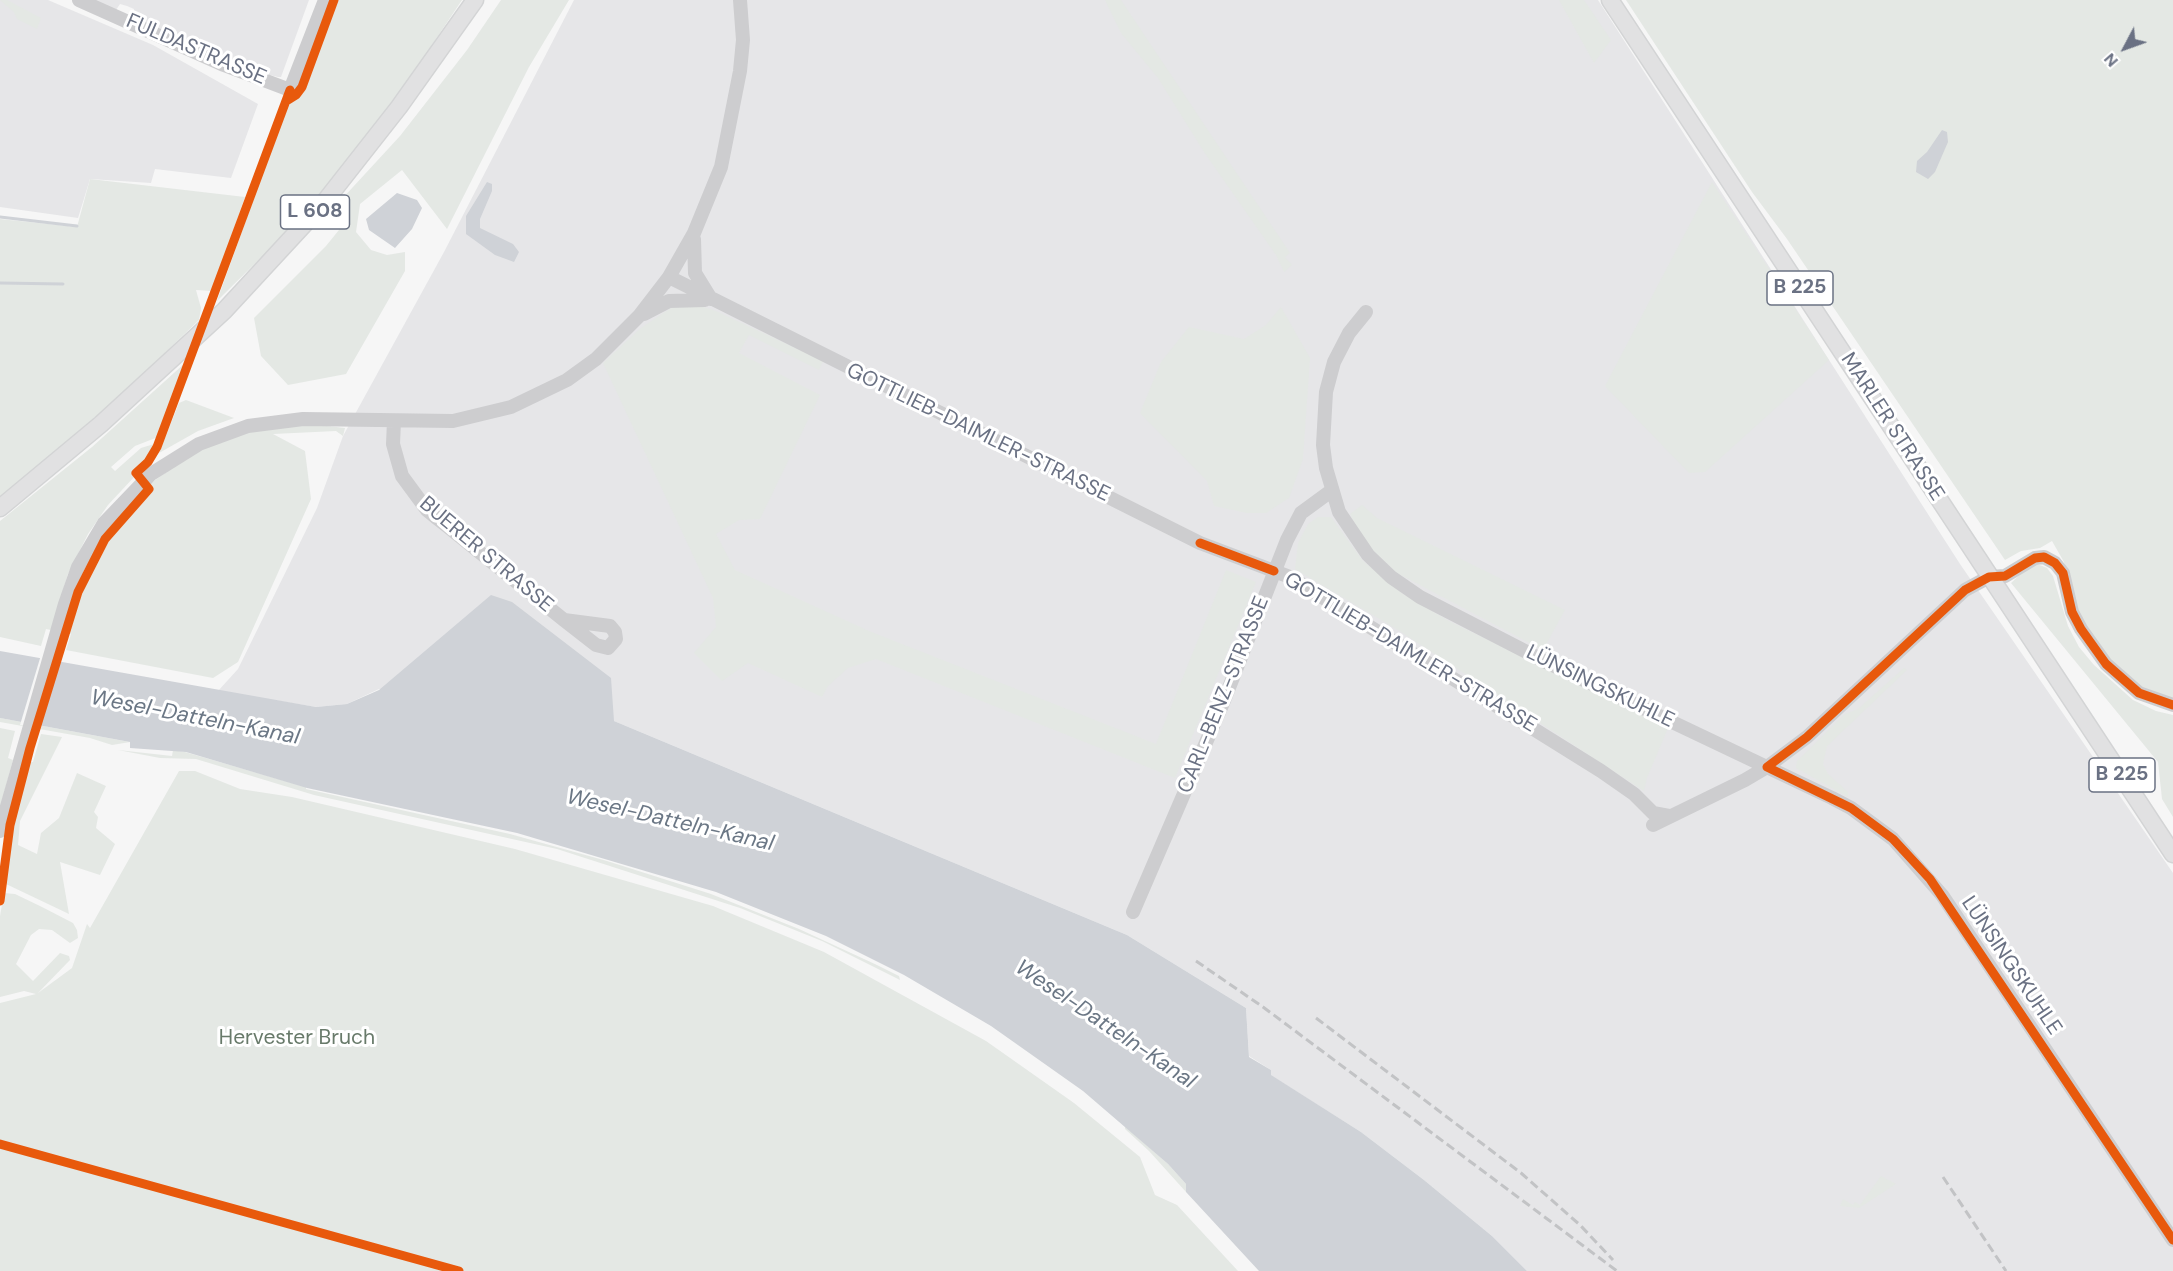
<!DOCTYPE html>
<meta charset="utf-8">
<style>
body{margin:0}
#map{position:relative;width:2173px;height:1271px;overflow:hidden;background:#f6f6f6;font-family:"DM Sans",sans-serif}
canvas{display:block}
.north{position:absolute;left:2095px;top:18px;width:60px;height:60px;-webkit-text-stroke:4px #fff;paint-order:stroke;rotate:229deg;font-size:16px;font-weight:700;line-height:24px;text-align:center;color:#6a7183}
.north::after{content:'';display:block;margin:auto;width:21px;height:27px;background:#6a7183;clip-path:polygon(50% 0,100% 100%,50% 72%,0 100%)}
</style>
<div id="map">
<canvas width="2173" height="1271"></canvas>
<div class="north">N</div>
</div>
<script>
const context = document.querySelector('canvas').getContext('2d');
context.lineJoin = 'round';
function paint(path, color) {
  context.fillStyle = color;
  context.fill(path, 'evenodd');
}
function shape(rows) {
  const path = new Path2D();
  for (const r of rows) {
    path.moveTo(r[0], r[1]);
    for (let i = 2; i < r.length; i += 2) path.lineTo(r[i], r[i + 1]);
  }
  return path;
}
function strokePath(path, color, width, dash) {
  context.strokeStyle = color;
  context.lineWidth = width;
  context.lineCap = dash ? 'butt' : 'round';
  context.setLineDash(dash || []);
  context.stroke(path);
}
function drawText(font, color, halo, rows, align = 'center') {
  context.font = font + ' "DM Sans",sans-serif';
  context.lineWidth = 6;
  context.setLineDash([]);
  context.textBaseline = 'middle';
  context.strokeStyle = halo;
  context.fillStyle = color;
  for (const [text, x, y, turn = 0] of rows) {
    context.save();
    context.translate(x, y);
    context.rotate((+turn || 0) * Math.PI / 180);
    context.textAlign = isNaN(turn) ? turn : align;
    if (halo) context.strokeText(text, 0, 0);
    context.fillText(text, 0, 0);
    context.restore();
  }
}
paint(shape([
 [0,0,48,0,153,45,258,104,231,178,155,169,151,183,90,179,78,218,0,207],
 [93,0,309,0,281,77,278,77,261,73,134,18,134,9,127,6,120,4,116,10],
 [574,0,1598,0,1960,564,2173,873,2173,1271,1527,1271,1492,1236,1424,1180,1361,1132,1270,1075,1271,1070,1249,1056,1246,1008,1127,935,614,721,379,689,347,704,316,707,218,691,238,669,317,508,343,436,444,252]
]), '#e6e6e8');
paint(shape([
 [0,0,7,0,41,18,37,29,17,19,14,12],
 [335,0,462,0,377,127,295,224,217,301,288,103,300,95],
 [501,0,569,0,529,67,447,229,402,170,360,204,356,232,371,250,387,255,405,252,405,271,346,374,288,385,261,356,254,318,326,246,343,225,341,200,400,136,467,50],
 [1105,0,1121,0,1290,253,1285,257,1292,265,1284,272,1276,255,1204,152,1158,78,1121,33],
 [1559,0,1584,0,1611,40,1594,63],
 [1626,0,2173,0,2173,702,2154,698,2091,642,2071,595,2064,562,2052,541,2040,548,2021,551,2005,560,1787,239,1752,192],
 [90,179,245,197,212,291,196,290,201,308,199,320,117,399,0,497,0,219,77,227],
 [1712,182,1829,360,1705,472,1689,473,1605,386],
 [677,304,694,304,716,311,823,361,819,370,749,335,739,353,820,395,760,519,739,520,716,534,735,570,869,631,1156,744,1226,570,1256,582,1175,778,876,659,848,668,828,686,822,697,748,663,722,681,694,653,716,627,713,598,603,363,641,328],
 [1281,307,1310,358,1303,459,1289,498,1266,513,1247,513,1214,506,1207,481,1140,413,1161,362,1189,327,1244,339,1266,325],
 [185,363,158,437,135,446,111,467,115,471,141,448,154,444,147,461,132,472,135,476,108,505,88,534,68,574,51,630,46,629,41,646,0,637,0,521,92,447],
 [186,400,234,418,198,431,159,453,179,403],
 [319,425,345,428,343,436,336,431,273,434,305,451,311,499,238,662,213,678,66,650,71,634,68,633,88,575,112,533,152,490,148,485,197,451,234,435,272,427],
 [1362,505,1377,518,1565,610,1543,650,1397,573,1364,542,1350,514],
 [1318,517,1331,517,1363,561,1403,594,1449,621,1668,728,1647,778,1644,791,1398,630,1295,569,1298,543,1308,524],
 [2037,564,2047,568,2053,576,2068,626,2079,647,2094,665,2133,700,2156,711,2173,715,2173,817,2162,799,2158,762,2011,583,2026,569],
 [1904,668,1907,670,1827,746,1823,764,1828,774,1848,792,1848,797,1796,768,1797,761,1845,714,1858,709],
 [0,718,130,742,112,745,90,738,0,722],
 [0,728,15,731,8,758,13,760,0,808],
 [41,734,62,737,20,821,18,845,37,854,41,833,59,818,77,773,106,786,94,812,98,817,96,828,115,844,100,875,60,862,69,914,6,884,4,881,13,819,30,762,33,762],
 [118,750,172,756,173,750,185,752,306,787,306,789,510,834,607,861,711,894,799,929,877,965,899,976,900,980,822,941,740,908,557,849,314,795,196,759,160,758],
 [179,771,195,771,240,789,292,797,515,849,713,906,824,952,986,1041,1074,1103,1140,1157,1155,1195,1177,1205,1238,1271,0,1271,0,1003,36,994,24,991,0,997,0,916,4,893,15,894,42,907,73,923,77,930,78,938,70,943,52,930,39,929,31,935,16,964,33,981,60,953,69,956,70,960,38,993,72,968,87,924,90,928],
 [1125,1126,1168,1164,1186,1184,1186,1192,1149,1151,1125,1129],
 [1881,1176,1896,1184,1859,1208,1840,1206,1843,1199,1853,1205,1855,1202,1860,1205]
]), '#e4e8e4');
paint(shape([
 [1942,130,1947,132,1948,142,1935,172,1928,179,1916,172,1917,161,1927,152],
 [487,182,492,184,492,191,480,219,480,228,513,244,519,252,514,262,495,255,466,234,466,216],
 [397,193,417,200,422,208,412,229,395,248,369,230,366,219],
 [491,595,512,602,611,678,614,721,1127,935,1246,1008,1249,1057,1271,1070,1271,1075,1361,1132,1424,1180,1492,1236,1527,1271,1259,1271,1186,1192,1186,1184,1168,1164,1083,1091,991,1026,904,975,826,936,716,892,517,833,307,788,186,752,130,748,130,742,0,718,0,651,316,707,347,704,379,690]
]), '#cfd2d7');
paint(shape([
 [41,655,60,659,40,728,20,725]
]), '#f6f6f6');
strokePath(shape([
 [0,217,77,226],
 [0,283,63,284]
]), '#cfd2d7', 3);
const major = shape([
 [1610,0,2173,854],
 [0,508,101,424,224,311,322,205,399,107,475,0]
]);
strokePath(major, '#d3d4d5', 19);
strokePath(shape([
 [79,0,224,65,290,90,325,0],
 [694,239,695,273,711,299],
 [669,277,1200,543,1290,577,1601,771,1634,794,1653,813,1669,816],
 [1366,312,1349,333,1334,362,1326,392,1323,445,1326,468,1339,512,1368,555,1391,577,1420,597,1548,663,1832,798,1851,808,1893,839,1942,895,2173,1240],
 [644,314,669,301,705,300],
 [394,421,393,444,402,476,427,510,438,519,447,526,564,620,596,645,608,648,616,639,615,632,610,626,564,620],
 [1653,825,1745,780,1767,767,1807,737,1965,590,1989,577,2005,576,2035,558,2044,557,2055,563,2063,573,2072,612,2081,629,2106,664,2139,693,2173,705],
 [0,831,65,604,78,567,104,523,151,474,199,444,248,426,303,419,453,421,511,407,567,380,596,359,639,316,669,277,694,233,721,167,740,71,743,40,740,0],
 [1133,912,1223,703,1287,540,1301,513,1331,491]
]), '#cdcdcf', 14);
strokePath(major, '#e1e1e2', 16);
strokePath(shape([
 [1196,961,1263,1007,1617,1271],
 [1316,1018,1521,1173,1580,1225,1613,1260],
 [1943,1177,2006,1271]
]), '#c2c3c5', 3, [9, 4.5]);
strokePath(shape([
 [288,100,296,95,302,87,334,0],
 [1200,543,1274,571],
 [2173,705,2139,693,2106,664,2081,629,2072,612,2063,573,2055,563,2044,557,2035,558,2005,576,1989,577,1965,590,1807,737,1767,767,1851,808,1893,839,1930,879,2173,1240],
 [0,901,10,825,30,748,78,592,105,539,149,489,136,473,148,462,157,447,290,90],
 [0,1144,459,1271]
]), '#e8590c', 9);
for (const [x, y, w] of [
 [315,212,69],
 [1800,288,66],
 [2122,775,66]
]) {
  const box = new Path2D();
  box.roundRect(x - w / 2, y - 17, w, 34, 4.5);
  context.fillStyle = '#fff';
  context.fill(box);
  strokePath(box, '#6a7183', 1.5);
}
drawText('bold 20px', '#6a7183', null, [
 ["L 608",315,212],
 ["B 225",1800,288],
 ["B 225",2122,775]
]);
drawText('21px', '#6a7183', '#fff', [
 ["FULDASTRASSE",196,50,23],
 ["MARLER STRASSE",1892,427,57],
 ["GOTTLIEB-DAIMLER-STRASSE",978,433,26],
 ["BUERER STRASSE",486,555,40],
 ["GOTTLIEB-DAIMLER-STRASSE",1410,653,31],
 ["LÜNSINGSKUHLE",1600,687,26],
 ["CARL-BENZ-STRASSE",1224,695,-68],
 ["LÜNSINGSKUHLE",2011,966,56]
]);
drawText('21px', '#687a6a', '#fff', [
 ["Hervester Bruch",297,1038]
]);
drawText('italic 22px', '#6b7785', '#fff', [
 ["Wesel-Datteln-Kanal",195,718,11],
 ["Wesel-Datteln-Kanal",670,821,13],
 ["Wesel-Datteln-Kanal",1105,1025,34]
]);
</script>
